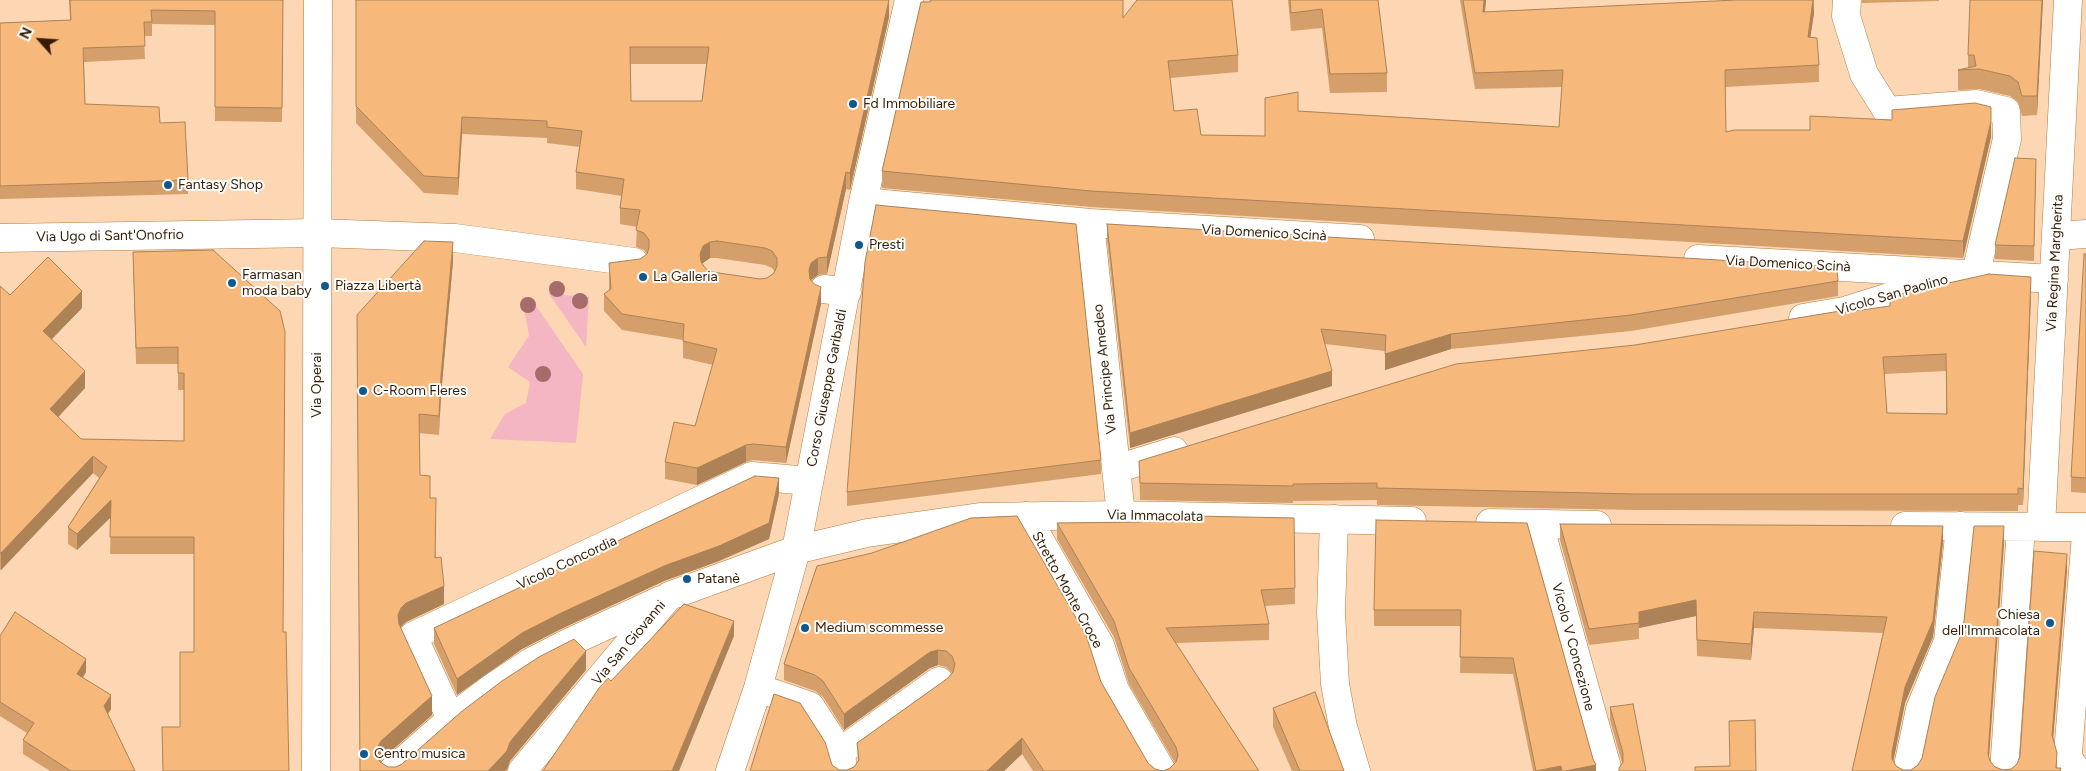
<!DOCTYPE html>
<meta charset="utf-8">
<style>
body{margin:0}
#map{position:relative;width:2086px;height:771px;overflow:hidden;background:#fdd7b3;font-family:Figtree,sans-serif}
canvas{display:block}
.north{position:absolute;left:15px;top:15px;width:50px;height:50px;-webkit-text-stroke:4px #fff;paint-order:stroke;rotate:296deg;font-size:14px;font-weight:700;line-height:20px;text-align:center;color:#341d03}
.north::after{content:'';display:block;margin:auto;width:18px;height:22px;background:#341d03;clip-path:polygon(50% 0,100% 100%,50% 72%,0 100%)}
</style>
<div id="map">
<canvas width="2086" height="771"></canvas>
<div class="north">N</div>
</div>
<script>
const context = document.querySelector('canvas').getContext('2d');
context.lineJoin = 'round';
function paint(path, color) {
  context.fillStyle = color;
  context.fill(path, 'evenodd');
}
function shape(rows) {
  const path = new Path2D();
  for (const r of rows) {
    path.moveTo(r[0], r[1]);
    for (let i = 2; i < r.length; i += 2) path.lineTo(r[i], r[i + 1]);
  }
  return path;
}
function strokePath(path, color, width, dash) {
  context.strokeStyle = color;
  context.lineWidth = width;
  context.lineCap = dash ? 'butt' : 'round';
  context.setLineDash(dash || []);
  context.stroke(path);
}
function drawText(font, color, halo, rows, align = 'center') {
  context.font = font + ' Figtree,sans-serif';
  context.lineWidth = 4;
  context.setLineDash([]);
  context.textBaseline = 'middle';
  context.strokeStyle = halo;
  context.fillStyle = color;
  for (const [text, x, y, turn = 0] of rows) {
    context.save();
    context.translate(x, y);
    context.rotate((+turn || 0) * Math.PI / 180);
    context.textAlign = isNaN(turn) ? turn : align;
    if (halo) context.strokeText(text, 0, 0);
    context.fillText(text, 0, 0);
    context.restore();
  }
}
paint(shape([
 [553,281,561,283,564,295,589,297,586,347,549,294,550,285],
 [522,296,536,306,583,374,576,443,490,439,505,414,526,403,530,382,508,367,529,336]
]), '#f3b6c2');
const street = shape([
 [1847,0,1846,16,1864,74,1887,111,1976,104,2006,111,2007,139,1976,273],
 [863,202,1090,223,1360,239],
 [1090,223,1121,515],
 [318,233,455,238,634,262],
 [2056,236,2086,234],
 [1698,259,2054,279],
 [824,289,847,292],
 [1803,318,1844,311,1950,278],
 [1116,469,1174,451],
 [1026,516,1100,645,1115,690,1162,771],
 [1334,519,1331,613,1335,684,1343,727,1356,771],
 [1490,523,1597,525],
 [1539,524,1608,771],
 [1905,526,2086,527],
 [2041,527,2068,0],
 [758,688,810,706,840,752,844,771],
 [451,719,413,636,752,476,809,481],
 [840,752,939,681],
 [392,771,451,719,493,687,531,662,568,643,661,600],
 [522,771,669,596,796,550,867,533,980,517,1121,515,1412,521],
 [730,771,758,688,796,550,863,202,909,0],
 [1907,771,1920,709,1948,641,1960,526],
 [2004,771,2021,527],
 [2078,771,2070,762,2068,753,2086,535]
]);
const secondary = shape([
 [0,238,318,233]
]);
const primary = shape([
 [316,771,318,0]
]);
strokePath(street, '#b67c3e', 29);
strokePath(secondary, '#b67c3e', 29);
strokePath(primary, '#b67c3e', 29);
strokePath(street, '#fff', 28);
strokePath(secondary, '#fff', 28);
strokePath(primary, '#fff', 28);
context.fillStyle = '#a66c69';
for (const [x, y] of [
 [557,289],
 [580,301],
 [528,305],
 [543,374]
]) {
  context.beginPath();
  context.arc(x, y, 8, 0, 2 * Math.PI);
  context.fill();
}
paint(shape([
 [69,0,283,0,282,122,215,121,215,25,152,24,152,36,144,36,145,59,84,62,85,104,160,123,188,180,188,194,0,199,0,23,70,20],
 [356,0,889,17,850,190,846,189,827,274,818,275,811,280,821,304,786,463,753,460,746,462,697,485,665,479,665,462,695,426,713,365,683,358,683,340,622,330,604,311,604,294,609,290,609,263,640,259,647,254,644,250,636,247,637,227,620,224,620,208,622,196,576,189,576,172,580,147,547,143,547,138,462,134,458,195,424,193,356,123],
 [630,64,706,64,702,101,631,101],
 [710,258,717,258,765,265,772,268,775,272,774,273,767,278,760,279,712,272,706,269,702,265,703,263],
 [1288,0,1378,0,1387,73,1387,92,1330,93,1322,28,1291,31],
 [1460,0,1486,0,1485,12,1814,0,1814,13,1810,37,1819,65,1819,82,1725,87,1726,132,1991,137,1963,258,1091,207,882,188,882,171,930,2,1123,18,1238,55,1238,72,1170,78,1174,111,1201,135,1265,136,1298,111,1559,127,1562,87,1475,89],
 [1862,0,1939,0,1939,1,1862,3],
 [2043,0,2037,115,2022,116,2018,102,2010,96,1979,89,1958,90,1958,70,1968,68,1968,55],
 [2036,159,2034,261,1995,259,1995,245],
 [1107,224,1838,281,1838,296,1631,331,1451,349,1385,370,1385,351,1325,344,1332,386,1130,448,1107,240],
 [213,250,283,632,289,771,163,771,162,727,180,727,194,652,194,554,110,554,111,517,77,550,68,544,68,527,99,478,93,473,1,570,0,570,0,286,10,295,82,308,52,339,85,388,58,417,81,439,184,441,184,390,178,390,178,364,136,364,133,252],
 [2086,254,2086,493,2071,492,2071,477],
 [453,261,441,395,439,435,419,433,420,475,430,498,436,558,444,604,406,622,400,627,432,715,381,760,380,762,388,767,396,767,586,670,510,761,505,771,360,771,357,315],
 [2031,293,2023,505,2018,505,2018,511,1636,510,1377,505,1377,500,1293,501,1293,503,1140,500,1139,461,1635,345,1840,313,1890,307,1890,296],
 [1946,371,1946,414,1887,413,1884,374],
 [1101,460,1101,474,847,506,847,492],
 [779,494,769,539,719,561,664,581,561,629,522,649,457,695,434,644,434,628],
 [1294,518,1295,604,1265,606,1269,624,1269,640,1176,643,1259,771,1033,771,1022,754,1004,771,750,771,832,765,839,770,847,770,854,767,858,762,857,743,948,678,952,673,946,667,938,665,930,668,844,730,823,697,815,691,784,680,784,664,817,566,1101,682,1148,763,1155,769,1163,771,1170,768,1175,763,1129,684,1114,637,1057,539,1057,523,1141,522],
 [1527,523,1596,771,1533,771,1513,674,1460,673,1461,626,1374,626,1374,610],
 [1560,524,1943,542,1933,637,1905,703,1893,761,1896,766,1903,770,1911,770,1918,765,1922,758,2004,542,1989,758,1990,761,1995,767,2003,770,2011,769,2017,764,2020,756,2067,570,2053,740,2057,768,2061,771,1852,771,1883,633,1754,628,1751,660,1697,656,1696,616,1639,628,1639,639,1589,645,1560,540],
 [0,636,86,672,83,677,111,709,108,714,135,771,50,771,23,754,23,740,27,733,0,716],
 [1610,707,1646,771,1619,771,1619,768,1622,763,1610,720],
 [1273,708,1344,771,1292,771,1273,727]
]), '#d49f6a');
paint(shape([
 [889,0,889,17,850,190,850,173],
 [1484,0,1486,0,1483,29,1483,12],
 [1813,0,1814,13,1808,53,1808,37],
 [2042,0,2043,0,2037,115,2037,96],
 [462,117,462,134,458,195,458,178],
 [1991,121,1991,137,1963,258,1963,241],
 [846,172,846,189,827,274,827,257],
 [453,242,453,261,441,395,439,435,441,376],
 [710,242,710,258,703,263,700,271,700,254,703,246],
 [818,258,818,275,811,280,809,286,809,270,811,263],
 [2031,277,2031,293,2023,505,2023,489],
 [821,287,821,304,786,463,786,447],
 [82,291,82,308,43,348,43,331],
 [1451,334,1451,349,1385,370,1385,354],
 [85,371,85,388,50,426,50,409],
 [1332,371,1332,386,1130,448,1130,433],
 [746,445,746,462,697,485,697,468],
 [93,456,93,473,1,570,1,553],
 [779,478,779,494,769,539,719,561,664,581,561,629,522,649,457,695,457,679,522,633,561,613,664,566],
 [111,500,111,517,77,550,77,534],
 [1943,526,1943,542,1933,637,1905,703,1892,768,1892,752,1905,687],
 [2004,526,2004,542,1988,770,1988,754],
 [2067,554,2067,570,2052,752,2052,735],
 [444,586,444,604,406,622,401,627,398,634,398,615,401,608,406,603],
 [1696,600,1696,616,1639,628,1639,612],
 [1754,612,1754,628,1751,660,1751,644],
 [734,621,734,636,679,771,672,771],
 [938,650,938,665,930,668,844,730,844,714,930,652],
 [586,651,586,670,510,761,507,770,505,771,488,771,510,742],
 [86,659,86,672,77,687,77,674],
 [111,695,111,709,104,720,104,706],
 [432,696,432,715,381,760,377,766,377,748,381,741],
 [1022,738,1022,754,1004,771,987,771],
 [1596,765,1596,771,1565,771],
 [1561,766,1561,771,1539,771]
]), '#ac8256');
const building = shape([
 [70,0,283,0,282,108,215,107,215,11,151,10,152,22,144,22,145,46,83,48,85,104,159,107,160,123,185,122,188,180,0,186,0,23,71,20,70,0],
 [356,0,889,0,850,173,846,172,827,257,818,258,811,263,809,270,810,279,814,284,821,287,786,447,753,444,746,445,697,468,665,462,674,422,695,426,717,349,683,341,684,324,622,314,604,294,611,289,609,263,640,259,647,254,649,248,649,240,644,233,636,230,640,210,620,208,624,179,576,172,582,131,547,127,547,121,462,117,458,178,424,176,356,106,356,0],
 [630,47,709,47,702,101,631,101,630,47],
 [717,241,765,248,772,251,777,258,777,266,774,273,767,278,760,279,712,272,706,269,701,262,700,254,703,246,710,242,717,241],
 [931,0,1123,0,1123,18,1137,0,1232,0,1238,55,1168,61,1174,111,1197,109,1201,135,1265,136,1265,98,1298,92,1298,111,1559,127,1563,70,1475,73,1463,0,1484,0,1483,12,1736,0,1813,0,1808,37,1817,38,1819,65,1725,70,1726,132,1734,130,1810,130,1810,116,1892,120,1892,110,1975,103,1991,107,1991,121,1963,241,1091,191,882,171,921,2,930,2,931,0],
 [1290,0,1378,0,1387,73,1330,74,1322,9,1291,13,1290,0],
 [1970,0,2042,0,2037,96,2022,96,2018,82,2010,76,1979,69,1958,70,1976,66,1974,55,1968,55,1970,0],
 [2015,158,2036,159,2034,246,1995,245,2015,158],
 [876,205,1076,224,1101,460,847,492,865,262,876,205],
 [1107,224,1837,267,1838,281,1631,315,1451,334,1385,354,1386,335,1321,329,1332,371,1130,433,1107,224],
 [424,241,453,242,441,376,439,416,419,414,420,475,430,476,430,498,436,498,435,558,441,557,444,586,406,603,401,608,398,615,399,624,432,696,381,741,377,748,377,756,380,762,388,767,396,767,402,764,461,712,502,681,539,657,574,639,586,651,510,742,507,751,488,771,360,771,357,315,424,241],
 [213,250,280,311,285,332,283,632,286,632,289,771,163,771,162,727,180,727,180,652,194,652,194,537,110,537,111,500,77,534,68,527,107,467,93,456,1,553,0,553,0,286,10,295,48,257,82,291,43,331,85,371,50,409,81,439,184,441,184,373,178,373,178,347,136,348,133,252,213,250],
 [2084,254,2086,254,2086,478,2071,477,2084,254],
 [1989,274,2031,277,2023,489,2018,488,2018,494,1636,494,1377,488,1377,483,1293,484,1293,486,1140,483,1139,461,1456,364,1635,345,1840,311,1840,313,1890,306,1890,296,1989,274],
 [1946,354,1947,414,1887,413,1883,357,1946,354],
 [755,476,779,478,769,523,719,546,664,566,561,613,522,633,457,679,434,628,755,476],
 [1141,515,1294,518,1295,588,1261,590,1269,624,1166,628,1259,771,1044,771,1022,738,987,771,750,771,774,694,800,703,825,742,832,765,839,770,847,770,854,767,859,760,857,743,948,678,953,672,955,664,952,656,946,651,938,650,930,652,844,714,823,681,815,675,784,664,817,566,872,553,971,518,1017,516,1086,635,1101,682,1148,763,1155,769,1163,771,1170,768,1176,762,1178,755,1176,747,1129,668,1114,621,1057,523,1141,522,1141,515],
 [1376,520,1527,523,1593,759,1596,765,1565,771,1562,771,1561,766,1536,771,1513,658,1460,657,1461,610,1374,610,1376,520],
 [1560,524,1943,526,1933,621,1905,687,1892,752,1892,759,1896,766,1903,770,1911,770,1918,765,1922,758,1935,697,1963,630,1974,526,2004,526,1988,754,1990,761,1995,767,2003,770,2011,769,2017,764,2020,756,2034,551,2067,554,2052,735,2057,753,2056,768,2061,768,2060,771,1852,771,1887,617,1754,612,1751,644,1697,640,1696,600,1639,612,1639,623,1589,629,1560,524],
 [684,604,734,621,672,771,543,771,599,688,608,678,611,681,684,604],
 [15,612,86,659,77,674,111,695,104,706,135,771,71,771,23,740,34,723,0,702,0,636,15,612],
 [1315,692,1344,771,1300,771,1273,708,1315,692],
 [1633,704,1646,771,1619,771,1619,768,1623,762,1623,753,1610,707,1633,704],
 [1755,720,1756,771,1695,771,1695,767,1730,766,1729,721,1755,720]
]);
paint(building, '#f6b97b');
strokePath(building, '#ac8256', 1);
for (const [x, y, r, color] of [
 [853,104,5,"#0f598d"],
 [168,185,5,"#0f598d"],
 [859,245,5,"#0f598d"],
 [643,277,5,"#0f598d"],
 [232,283,5,"#0f598d"],
 [325,286,5,"#0f598d"],
 [363,391,5,"#0f598d"],
 [687,579,5,"#0f598d"],
 [2050,623,5,"#0f598d"],
 [805,628,5,"#0f598d"],
 [364,754,5,"#0f598d"]
]) {
  const dot = new Path2D();
  dot.arc(x, y, r, 0, 2 * Math.PI);
  context.fillStyle = color;
  context.fill(dot);
  strokePath(dot, '#fff', 2);
}
drawText('14px', '#341d03', '#fff', [
 ["Fd Immobiliare",863,104],
 ["Fantasy Shop",178,185],
 ["Presti",869,245],
 ["Farmasan",242,275],
 ["moda baby",242,291],
 ["La Galleria",653,277],
 ["Piazza Libertà",335,286],
 ["C-Room Fleres",373,391],
 ["Patanè",697,579],
 ["Chiesa",2040,615,"right"],
 ["dell'Immacolata",2040,631,"right"],
 ["Medium scommesse",815,628],
 ["Centro musica",374,754]
], 'left');
drawText('14px', '#341d03', '#fff', [
 ["Via Domenico Scinà",1264,233,3],
 ["Via Ugo di Sant'Onofrio",110,236,-1],
 ["Via Regina Margherita",2055,263,-87],
 ["Via Domenico Scinà",1788,264,3],
 ["Vicolo San Paolino",1892,295,-16],
 ["Via Principe Amedeo",1105,369,-96],
 ["Via Operai",317,385,-90],
 ["Corso Giuseppe Garibaldi",827,388,-79],
 ["Via Immacolata",1155,516,1],
 ["Vicolo Concordia",567,563,-25],
 ["Stretto Monte Croce",1067,590,61],
 ["Via San Giovanni",629,643,-50],
 ["Vicolo V Concezione",1573,647,75]
]);
</script>
